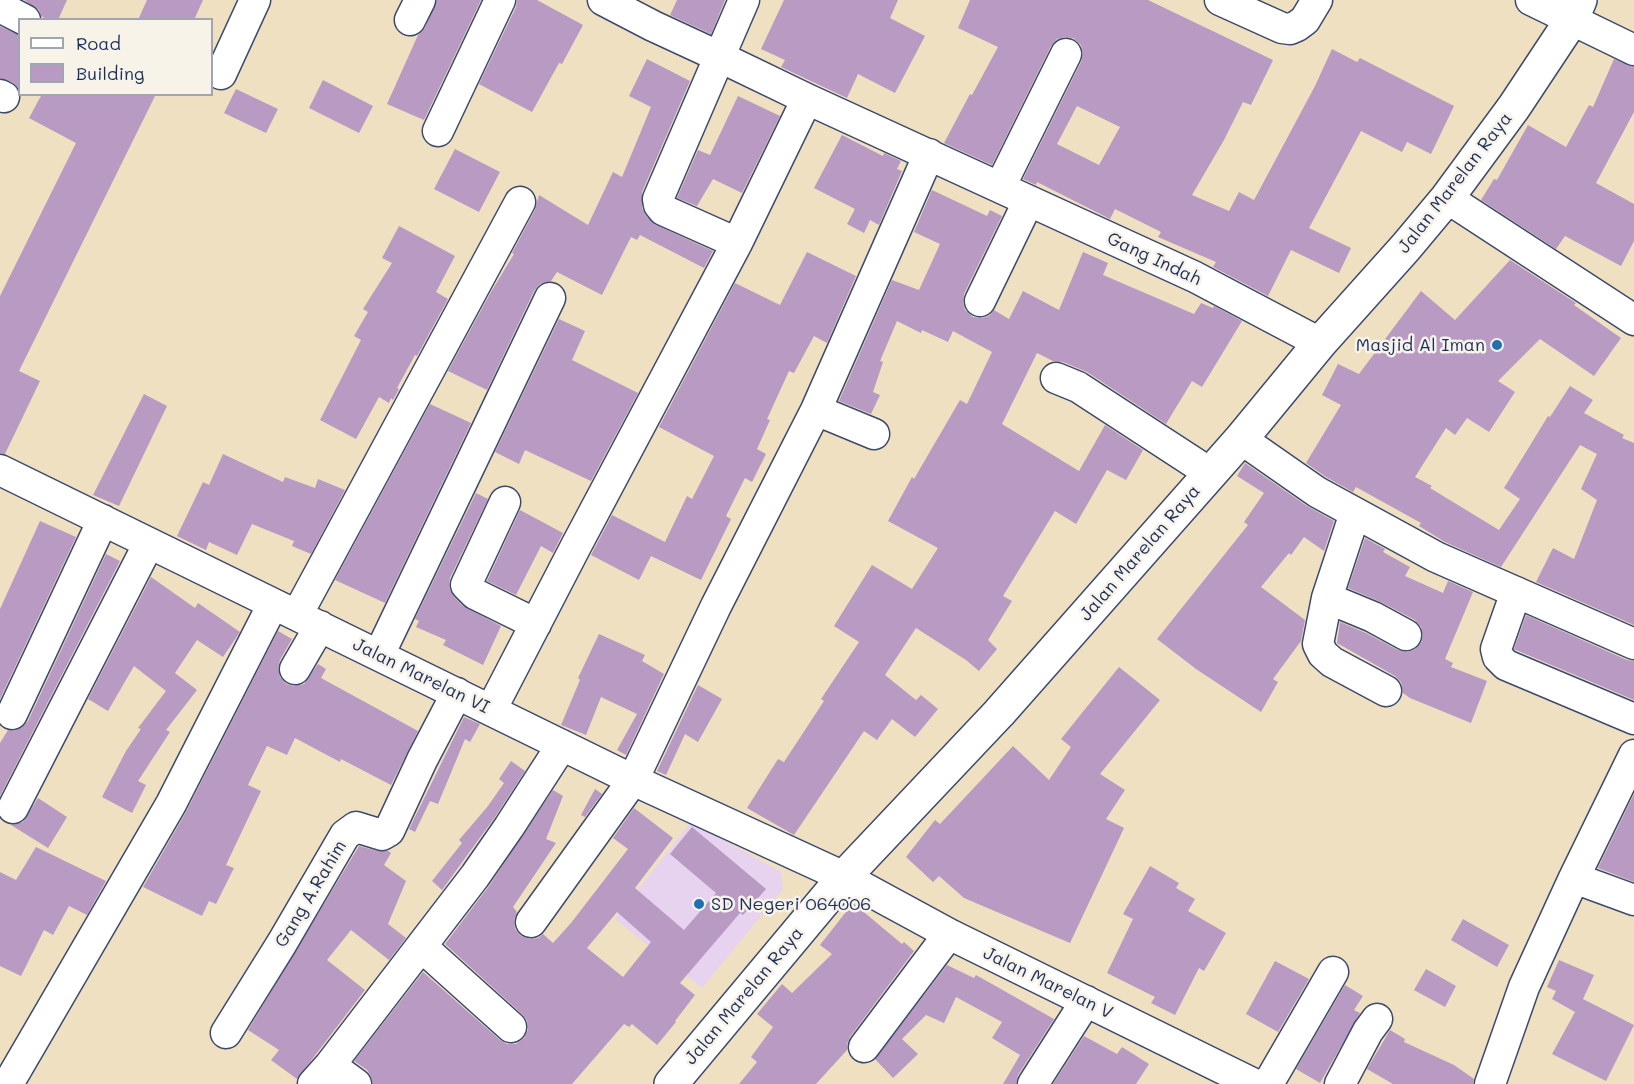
<!DOCTYPE html>
<style>
body{margin:0}
#map{position:relative;width:1634px;height:1084px;overflow:hidden;background:#efe0c2;font-family:Mali,sans-serif}
canvas{display:block}
.legend{position:absolute;left:18px;top:18px;width:195px;height:78px;box-sizing:border-box;background:#f7f3e8;border:2px solid #9fa5b1;margin:0;padding:8px 10px;list-style:none;font-size:18px;color:#1b2f5e}
.legend li{display:flex;align-items:center;gap:12px;height:30px}
.legend b{width:30px;border:2px solid #9fa5b1}
</style>
<div id="map">
<canvas width="1634" height="1084"></canvas>
<ul class="legend">
<li><b style="height:8px;background:#fff"></b>Road</li>
<li><b style="height:16px;background:#b89ac3"></b>Building</li>
</ul>
</div>
<script>
const context = document.querySelector('canvas').getContext('2d');
context.lineJoin = 'round';
function paint(path, color) {
  context.fillStyle = color;
  context.fill(path, 'evenodd');
}
function shape(rows) {
  const path = new Path2D();
  for (const r of rows) {
    path.moveTo(r[0], r[1]);
    for (let i = 2; i < r.length; i += 2) path.lineTo(r[i], r[i + 1]);
  }
  return path;
}
function strokePath(path, color, width, dash) {
  context.strokeStyle = color;
  context.lineWidth = width;
  context.lineCap = dash ? 'butt' : 'round';
  context.setLineDash(dash || []);
  context.stroke(path);
}
function drawText(font, color, halo, rows, align = 'center') {
  context.font = font + ' Mali,sans-serif';
  context.lineWidth = 5;
  context.setLineDash([]);
  context.textBaseline = 'middle';
  context.strokeStyle = halo;
  context.fillStyle = color;
  for (const [text, x, y, turn = 0] of rows) {
    context.save();
    context.translate(x, y);
    context.rotate((+turn || 0) * Math.PI / 180);
    context.textAlign = isNaN(turn) ? turn : align;
    if (halo) context.strokeText(text, 0, 0);
    context.fillText(text, 0, 0);
    context.restore();
  }
}
paint(shape([
 [691,822,781,872,783,889,702,988,615,919]
]), '#e7d2ef');
paint(shape([
 [24,0,67,0,58,20,48,20,41,16,39,10],
 [147,0,203,0,194,20,138,20],
 [437,0,481,0,424,120,387,104,418,35,425,28],
 [517,0,537,0,583,25,562,64,559,63,532,112,479,84,516,7],
 [677,0,725,0,711,34,670,15],
 [784,0,898,0,890,18,925,36,895,93,858,74,847,98,781,67,785,60,761,49],
 [970,0,1148,0,1273,60,1251,105,1243,102,1224,140,1192,195,1229,211,1239,192,1254,200,1315,86,1332,49,1357,62,1360,58,1454,106,1431,154,1407,142,1402,152,1361,131,1309,228,1351,248,1339,273,1291,250,1268,296,1213,267,1216,262,1158,237,1161,232,1115,209,1110,219,1037,182,1036,185,1023,179,1081,62,1083,54,1081,45,1073,38,1065,37,1057,39,1051,46,992,165,944,143,970,94,972,95,998,47,958,28],
 [1077,106,1120,127,1099,165,1057,144],
 [0,26,20,36,20,90,12,82,0,78],
 [647,59,690,81,642,192,642,208,646,216,656,225,713,251,704,268,640,235,637,240,631,237,602,295,557,272,551,281,540,284,534,291,487,390,448,371,491,292,514,254,512,253,535,210,539,195,588,225,613,172,622,177,651,107,629,96],
 [1614,59,1634,67,1634,112,1596,183,1634,204,1634,241,1621,266,1565,236,1556,249,1481,200,1494,179,1497,180,1528,125,1566,147,1589,105,1593,107],
 [323,80,373,106,359,133,309,108],
 [236,89,278,109,266,133,224,113],
 [42,94,156,94,19,371,40,381,5,454,0,453,0,296,76,143,29,118],
 [738,96,780,116,742,193,713,179,697,206,677,198,698,150,710,155],
 [842,135,883,156,884,153,901,161,897,169,902,171,879,225,870,220,864,233,847,224,855,209,814,188],
 [455,149,500,172,479,212,434,189],
 [932,190,987,216,990,210,1002,216,964,294,963,303,965,310,973,317,982,318,989,316,994,310,1009,319,1023,291,1059,310,1083,252,1108,263,1103,275,1194,314,1201,303,1213,308,1214,306,1242,321,1202,387,1192,381,1166,424,1087,372,1063,362,1053,361,1037,353,1002,424,1079,471,1105,425,1143,450,1126,480,1107,470,1076,524,1055,511,1003,596,1012,601,988,640,997,649,979,671,966,660,916,628,885,675,916,700,921,695,938,709,915,737,892,719,877,740,864,731,794,835,747,808,778,759,784,762,824,701,821,699,859,642,834,626,872,565,912,589,938,548,888,521,912,477,914,479,960,400,967,404,992,352,953,331,948,342,922,330,921,333,897,321,880,361,883,362,873,392,880,395,871,414,839,401,892,280,919,290,940,244,914,232],
 [399,226,455,256,436,292,448,299,417,356,415,355,397,388,399,389,393,400,391,398,389,403,379,397,356,439,320,420,361,340,354,336,368,312,363,309,392,263,382,258],
 [807,252,856,276,827,343,814,336,794,373,789,371,767,419,770,420,757,449,766,454,752,482,745,478,726,516,731,519,701,580,651,556,639,580,591,555,612,515,665,542,687,496,692,499,714,456,659,427,735,283,780,305],
 [1510,260,1576,303,1574,305,1621,338,1594,376,1540,339,1498,381,1515,392,1489,432,1467,418,1455,435,1446,428,1415,477,1432,486,1430,488,1499,530,1520,499,1504,488,1548,416,1550,417,1570,386,1593,400,1584,413,1624,435,1622,438,1634,443,1634,625,1536,582,1553,548,1574,559,1597,500,1581,489,1597,454,1580,445,1501,567,1445,542,1419,526,1421,523,1356,487,1353,492,1326,477,1306,463,1341,405,1322,395,1338,364,1359,374,1421,291,1455,320],
 [559,319,585,331,572,360,638,393,591,481,525,450,519,464,495,452],
 [144,394,167,406,119,506,93,495],
 [430,404,471,423,385,603,335,580],
 [223,454,283,482,285,477,315,488,318,479,345,490,311,554,292,546,294,541,252,524,237,555,209,542,206,550,177,536,203,482,209,485],
 [1245,463,1307,506,1334,521,1324,551,1304,537,1291,555,1289,553,1261,587,1305,620,1301,641,1273,679,1278,682,1261,712,1196,669,1157,639,1248,525,1244,522,1264,493,1237,476],
 [476,493,488,499,450,578,449,587,454,597,463,606,501,626,483,665,443,645,446,640,416,627,419,621,415,619],
 [520,510,563,533,553,553,541,546,516,595,487,581],
 [40,521,76,537,0,699,0,609],
 [1365,538,1385,549,1383,552,1410,567,1405,576,1443,593,1448,581,1473,592,1445,659,1453,663,1451,667,1487,681,1471,723,1410,698,1403,693,1401,682,1395,676,1337,643,1340,622,1366,633,1398,650,1406,652,1414,650,1421,643,1423,635,1421,627,1415,620,1381,602,1348,588],
 [106,554,120,561,0,796,0,743,8,730,14,731,21,728,28,721],
 [151,577,195,608,198,603,240,632,223,657,197,640,175,673,197,690,166,730,170,732,138,781,146,785,132,813,102,797,126,751,141,729,138,728,166,691,134,666,108,711,88,699],
 [1526,615,1627,660,1634,661,1634,700,1516,650,1514,649],
 [278,631,292,639,280,660,278,668,280,677,286,684,294,686,304,684,318,664,326,669,321,678,418,731,391,785,341,759,340,762,295,738,287,755,267,746,248,785,261,791,226,865,234,868,216,904,209,901,202,916,143,887,186,812],
 [599,634,645,655,642,661,664,674,626,755,617,750,637,714,601,697,586,735,561,725,580,680,578,678],
 [1119,667,1160,700,1100,774,1125,790,1106,819,1124,828,1070,943,964,898,939,876,933,882,906,857,935,820,940,824,1013,746,1049,780,1071,747,1061,739],
 [698,685,722,699,698,742,685,734,666,775,657,771],
 [464,717,480,724,470,742,465,739,438,804,430,801,415,832,409,829],
 [511,761,525,771,495,817,442,890,432,881,462,843,459,840,488,806,504,783,499,779],
 [595,789,602,794,585,817,581,815],
 [553,790,563,796,546,839,556,843,513,907,517,912,514,920,515,929,521,936,530,939,538,938,543,934,553,943,571,923,628,849,613,838,634,808,673,838,635,888,684,930,716,893,670,854,692,827,766,889,743,915,740,913,680,983,695,995,675,1021,676,1022,657,1045,632,1024,629,1027,624,1024,572,1084,373,1084,371,1077,367,1070,354,1061,423,972,500,1040,507,1044,516,1044,524,1038,528,1030,527,1021,523,1015,445,944,489,886],
 [617,912,651,942,623,977,587,948],
 [1634,794,1634,882,1598,868],
 [38,798,67,817,48,848,11,825,23,822],
 [359,846,377,851,388,851,391,853,384,865,406,881,388,924,406,938,389,960,351,930,327,960,365,990,297,1079,271,1060,279,1050,248,1030],
 [36,847,106,881,87,915,69,906,53,935,44,930,21,976,0,966,0,872,16,880],
 [1150,866,1179,883,1176,888,1195,899,1188,911,1226,933,1204,971,1199,968,1175,1015,1151,1003,1155,997,1107,973,1133,919,1123,914],
 [853,903,902,944,904,942,914,951,850,1037,847,1044,847,1050,816,1084,739,1084,757,1062,751,1057,773,1027,757,1014,782,984,792,993,832,954,820,945],
 [1463,919,1509,945,1497,967,1451,940],
 [1559,960,1594,975,1583,999,1634,1025,1606,1081,1552,1054,1575,1012,1552,999,1556,991,1547,987],
 [1275,961,1309,979,1278,1032,1246,1014],
 [947,965,974,978,976,975,1054,1019,1018,1075,1016,1084,1003,1084,1020,1055,992,1038,1002,1022,956,997,944,1023,926,1015,902,1039,918,1054,893,1078,875,1059],
 [1426,969,1456,986,1445,1007,1414,990],
 [1345,985,1363,996,1354,1010,1360,1013,1320,1083,1296,1069],
 [1390,1030,1405,1039,1404,1042,1454,1065,1474,1079,1473,1084,1393,1084,1367,1069],
 [1084,1036,1117,1054,1122,1047,1149,1064,1136,1084,1053,1084]
]), '#b89ac3');
const minor = shape([
 [603,0,653,26,720,57,807,99,1195,277,1320,343],
 [1220,0,1282,28,1290,29,1297,26,1305,20,1317,0],
 [1531,0,1634,50],
 [0,7,25,20],
 [410,20,420,0],
 [221,74,255,0],
 [0,95,4,97],
 [438,131,500,0],
 [1000,187,1066,54],
 [1447,198,1634,320],
 [737,243,663,210,659,205,658,199,744,0],
 [980,301,1028,202],
 [1056,378,1078,387,1210,473],
 [816,410,874,434],
 [1241,439,1317,492,1436,557,1634,644],
 [0,470,633,780,844,877,949,934,1254,1084],
 [505,502,466,585,475,594,536,624],
 [1355,513,1327,598,1318,644,1323,654,1332,662,1386,691],
 [1516,592,1496,649,1498,657,1506,665,1634,719],
 [1327,598,1373,617,1406,635],
 [297,615,520,202],
 [379,655,550,298],
 [295,669,320,626],
 [491,710,576,546,737,243,807,99],
 [12,714,103,520],
 [13,808,149,543],
 [1574,878,1634,900],
 [531,922,633,780,716,606,816,410,929,154],
 [422,947,511,1027],
 [226,1033,282,943,345,835,356,827,382,835,389,831,422,760,457,693],
 [864,1047,949,934],
 [8,1084,171,804,273,604],
 [313,1084,330,1065],
 [356,1084,330,1065,475,876,509,827,562,745],
 [1033,1084,1086,1001],
 [1268,1084,1333,972],
 [1340,1084,1368,1031,1377,1019],
 [1490,1084,1524,987,1574,878,1634,755]
]);
const major = shape([
 [671,1084,844,877,999,713,1241,439,1320,343,1406,247,1447,198,1514,107,1571,21,1580,0]
]);
strokePath(minor, '#3b4a6d', 33);
strokePath(major, '#3b4a6d', 36);
strokePath(minor, '#fff', 30);
strokePath(major, '#fff', 33);
for (const [x, y, r, color] of [
 [1497,345,6,"#1f6fb2"],
 [699,904,6,"#1f6fb2"]
]) {
  const dot = new Path2D();
  dot.arc(x, y, r, 0, 2 * Math.PI);
  context.fillStyle = color;
  context.fill(dot);
  strokePath(dot, '#f7f3e8', 2);
}
drawText('18px', '#1b2f5e', '#f7f3e8', [
 ["Jalan Marelan Raya",1455,183,-52],
 ["Gang Indah",1154,259,25],
 ["Jalan Marelan Raya",1140,553,-49],
 ["Jalan Marelan VI",421,676,26],
 ["Gang A.Rahim",311,894,-59],
 ["Jalan Marelan V",1048,983,26],
 ["Jalan Marelan Raya",744,996,-50]
]);
drawText('18px', '#1b2f5e', '#f7f3e8', [
 ["Masjid Al Iman",1485,345],
 ["SD Negeri 064006",711,904,"left"]
], 'right');
</script>
